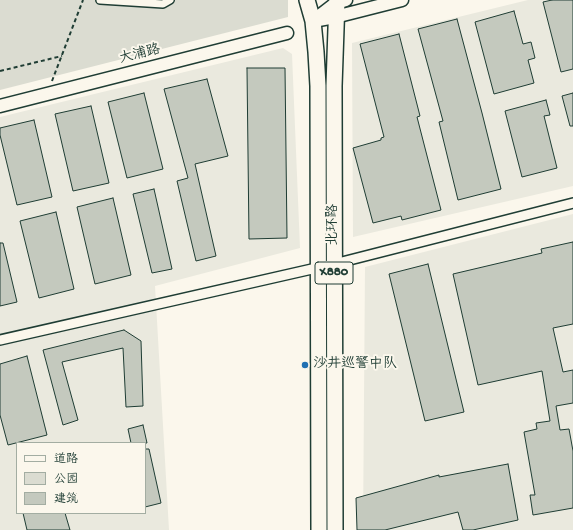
<!DOCTYPE html>
<meta charset="utf-8">
<style>
body{margin:0}
#map{position:relative;width:573px;height:530px;overflow:hidden;background:#fbf7ec;font-family:"Gochi Hand","LXGW WenKai TC",sans-serif}
canvas{display:block}
.legend{position:absolute;left:16px;top:442px;width:130px;height:72px;box-sizing:border-box;background:#fbf7ec;border:1px solid #a3ada2;margin:0;padding:5px 7px;list-style:none;font-size:12px;color:#1f3d34}
.legend li{display:flex;align-items:center;gap:8px;height:20px}
.legend b{width:20px;border:1px solid #a3ada2}
</style>
<div id="map">
<canvas width="573" height="530"></canvas>
<ul class="legend">
<li><b style="height:5px;background:#fbf7ec"></b>道路</li>
<li><b style="height:11px;background:#dbdcd1"></b>公园</li>
<li><b style="height:11px;background:#c4c9be"></b>建筑</li>
</ul>
</div>
<script>
const context = document.querySelector('canvas').getContext('2d');
context.lineJoin = 'round';
function paint(path, color) {
  context.fillStyle = color;
  context.fill(path, 'evenodd');
}
function shape(rows) {
  const path = new Path2D();
  for (const r of rows) {
    path.moveTo(r[0], r[1]);
    for (let i = 2; i < r.length; i += 2) path.lineTo(r[i], r[i + 1]);
  }
  return path;
}
function strokePath(path, color, width, dash) {
  context.strokeStyle = color;
  context.lineWidth = width;
  context.lineCap = dash ? 'butt' : 'round';
  context.setLineDash(dash || []);
  context.stroke(path);
}
function drawText(font, color, halo, rows, align = 'center') {
  context.font = font + ' "Gochi Hand","LXGW WenKai TC",sans-serif';
  context.lineWidth = 4;
  context.setLineDash([]);
  context.textBaseline = 'middle';
  context.strokeStyle = halo;
  context.fillStyle = color;
  for (const [text, x, y, turn = 0] of rows) {
    context.save();
    context.translate(x, y);
    context.rotate((+turn || 0) * Math.PI / 180);
    context.textAlign = isNaN(turn) ? turn : align;
    if (halo) context.strokeText(text, 0, 0);
    context.fillText(text, 0, 0);
    context.restore();
  }
}
paint(shape([
 [528,0,573,0,573,186,353,237,352,43],
 [283,48,292,54,300,248,155,286,169,530,0,530,0,117],
 [17,443,145,443,145,513,17,513],
 [573,214,573,530,363,530,365,267]
]), '#eae9de');
paint(shape([
 [0,0,288,0,288,17,0,90]
]), '#dbdcd1');
const building = shape([
 [552,0,573,0,573,69,561,72,543,2,552,0],
 [514,11,523,44,531,42,535,58,528,60,534,83,494,94,475,22,514,11],
 [457,19,482,113,501,189,458,200,439,122,443,121,418,29,457,19],
 [399,34,420,116,417,117,441,210,402,220,401,216,373,223,353,148,381,140,381,138,384,137,360,44,399,34],
 [247,68,285,68,287,238,249,239,247,68],
 [207,79,228,156,195,164,216,256,196,261,177,181,188,178,164,89,207,79],
 [144,93,163,169,127,178,108,102,144,93],
 [573,93,573,126,570,126,562,96,573,93],
 [546,100,550,115,544,116,557,168,522,177,505,111,546,100],
 [91,106,109,183,73,191,55,114,91,106],
 [34,120,52,197,17,205,0,135,0,128,34,120],
 [154,189,172,269,152,273,133,194,154,189],
 [113,198,131,275,95,284,77,207,113,198],
 [56,212,74,289,39,298,20,221,56,212],
 [573,242,573,324,553,328,563,372,573,370,573,403,556,406,560,430,569,429,573,451,573,508,533,515,530,495,535,495,524,432,537,429,536,423,550,421,542,371,478,385,453,274,542,253,541,249,573,242],
 [0,243,3,243,17,302,0,306,0,243],
 [428,264,464,412,425,421,389,274,428,264],
 [124,330,141,341,143,406,126,407,123,348,62,362,78,420,63,425,43,350,124,330],
 [27,356,47,435,8,445,0,415,0,364,27,356],
 [143,425,147,443,131,443,128,429,143,425],
 [145,449,149,449,161,503,145,507,145,449],
 [508,464,518,520,473,530,463,530,458,512,385,530,357,530,356,498,439,475,439,477,508,464],
 [23,513,65,513,70,530,27,530,23,513]
]);
paint(building, '#c4c9be');
strokePath(building, '#1f3d34', 1);
const pedestrian = shape([
 [100,0,163,4,170,0]
]);
const minor = shape([
 [0,340,334,264,573,203]
]);
const tertiary = shape([
 [314,20,336,3,346,0],
 [313,21,335,17,402,0],
 [0,106,287,33]
]);
const primary = shape([
 [307,0,313,21,316,52,318,86,319,530],
 [335,530,334,86,337,0]
]);
strokePath(pedestrian, '#1f3d34', 10);
strokePath(minor, '#1f3d34', 12);
strokePath(tertiary, '#1f3d34', 15);
strokePath(primary, '#1f3d34', 18);
strokePath(shape([
 [0,71,62,56],
 [52,81,83,0]
]), '#1f3d34', 2, [4, 3]);
strokePath(pedestrian, '#fbf7ec', 7);
strokePath(minor, '#fbf7ec', 9);
strokePath(tertiary, '#fbf7ec', 12);
strokePath(primary, '#fbf7ec', 15);
for (const [x, y, r, color] of [
 [305,365,4,"#1f6fb2"]
]) {
  const dot = new Path2D();
  dot.arc(x, y, r, 0, 2 * Math.PI);
  context.fillStyle = color;
  context.fill(dot);
  strokePath(dot, '#fbf7ec', 1.5);
}
for (const [x, y, w] of [
 [334,273,38]
]) {
  const box = new Path2D();
  box.roundRect(x - w / 2, y - 11, w, 22, 3);
  context.fillStyle = '#fbf7ec';
  context.fill(box);
  strokePath(box, '#1f3d34', 1);
}
drawText('bold 13px', '#1f3d34', null, [
 ["X880",334,273]
]);
drawText('14px', '#1f3d34', '#fbf7ec', [
 ["大浦路",140,55,-14],
 ["北环路",334,225,-90]
]);
drawText('14px', '#1f3d34', '#fbf7ec', [
 ["沙井巡警中队",313,365]
], 'left');
</script>
